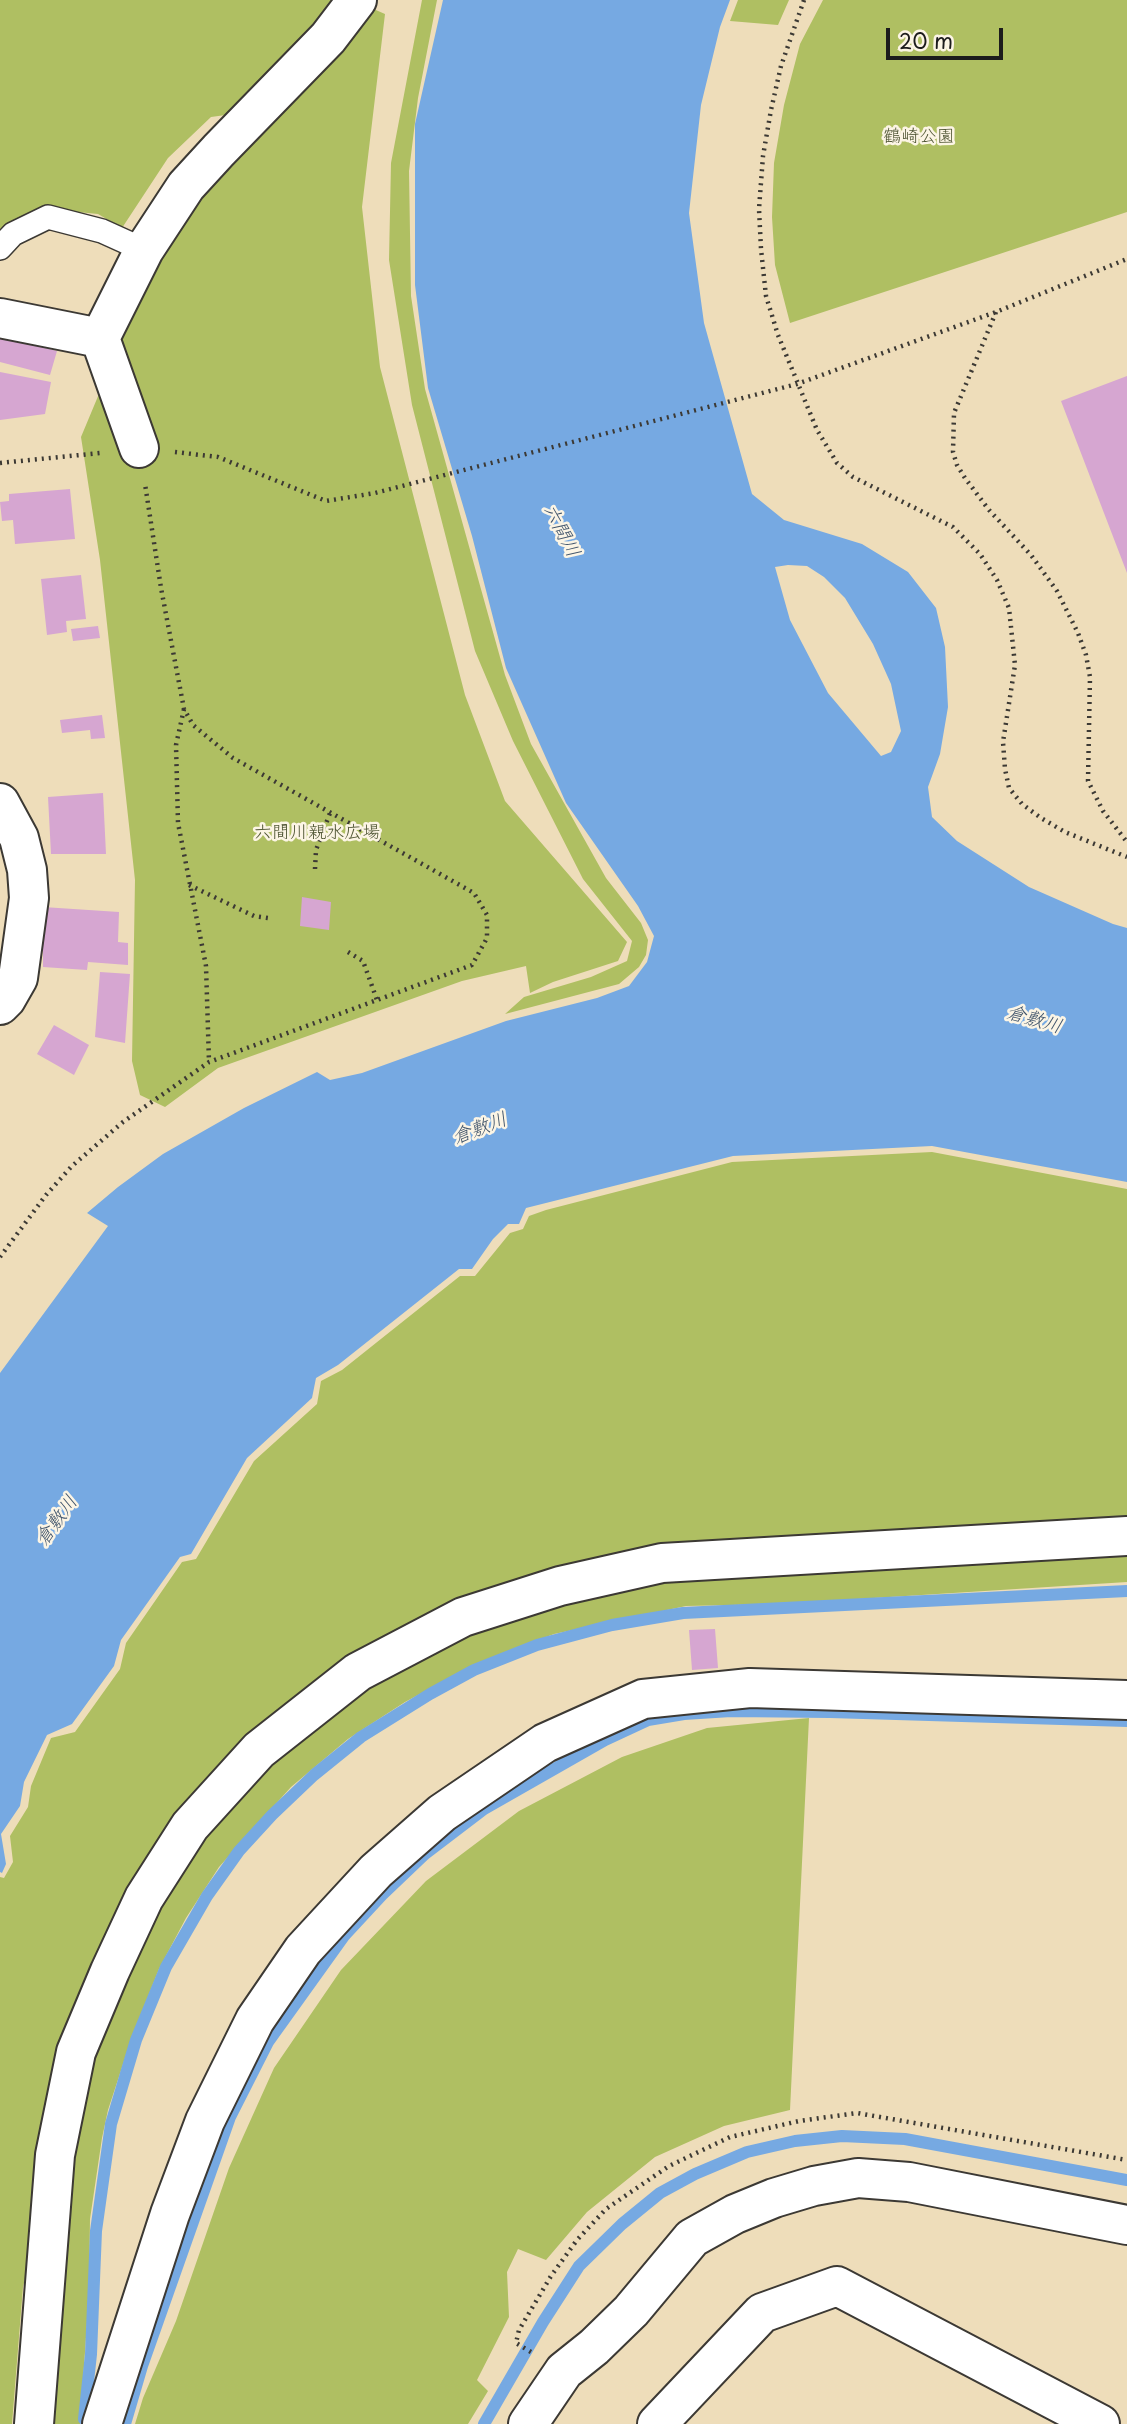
<!DOCTYPE html>
<meta charset="utf-8">
<style>
body{margin:0}
#map{position:relative;width:1127px;height:2424px;overflow:hidden;background:#eeddba;font-family:"Playpen Sans",sans-serif}
canvas{display:block}
.scale{position:absolute;left:886px;top:28px;width:117px;height:32px;box-sizing:border-box;border:4px solid #1c1c1c;border-top:0;padding-left:9px;font-size:21px;line-height:24px;white-space:nowrap;color:#1c1c1c;-webkit-text-stroke:5px #fcf5e5;paint-order:stroke}
</style>
<div id="map">
<canvas width="1127" height="2424"></canvas>
<div class="scale">20 m</div>
</div>
<script>
const context = document.querySelector('canvas').getContext('2d');
context.lineJoin = 'round';
function paint(path, color) {
  context.fillStyle = color;
  context.fill(path, 'evenodd');
}
function shape(rows) {
  const path = new Path2D();
  for (const r of rows) {
    path.moveTo(r[0], r[1]);
    for (let i = 2; i < r.length; i += 2) path.lineTo(r[i], r[i + 1]);
  }
  return path;
}
function strokePath(path, color, width, dash) {
  context.strokeStyle = color;
  context.lineWidth = width;
  context.lineCap = dash ? 'butt' : 'round';
  context.setLineDash(dash || []);
  context.stroke(path);
}
function drawText(font, color, halo, rows, align = 'center') {
  context.font = font + ' "Playpen Sans","Klee One",sans-serif';
  context.lineWidth = 5;
  context.setLineDash([]);
  context.textBaseline = 'middle';
  context.strokeStyle = halo;
  context.fillStyle = color;
  for (const [text, x, y, turn = 0] of rows) {
    context.save();
    context.translate(x, y);
    context.rotate((+turn || 0) * Math.PI / 180);
    context.textAlign = isNaN(turn) ? turn : align;
    if (halo) context.strokeText(text, 0, 0);
    context.fillText(text, 0, 0);
    context.restore();
  }
}
paint(shape([
 [0,0,348,0,233,114,211,117,168,158,122,228,98,214,47,209,0,240],
 [422,0,437,0,418,98,409,171,411,296,425,389,505,675,531,744,606,878,641,923,648,940,646,955,639,967,619,984,505,1014,524,997,591,977,627,961,632,941,583,879,513,741,475,651,412,405,389,260,391,163],
 [738,0,789,0,778,25,730,21],
 [823,0,1127,0,1127,212,790,323,775,265,772,217,774,163,784,105,800,44],
 [362,4,385,14,362,207,380,367,465,695,505,801,627,942,618,961,553,982,530,993,526,966,462,981,218,1068,165,1107,140,1095,132,1061,135,880,100,560,81,437,167,231],
 [932,1152,1127,1189,1127,1525,742,1542,608,1555,483,1596,398,1630,140,1875,32,2249,23,2287,12,2424,0,2424,0,1877,4,1878,13,1862,10,1836,28,1807,31,1786,51,1738,75,1732,120,1669,126,1643,182,1562,196,1559,254,1461,317,1404,321,1381,342,1370,460,1276,475,1276,510,1233,523,1229,529,1216,546,1210,732,1162],
 [1127,1547,1127,1582,779,1604,686,1606,554,1634,476,1664,405,1702,348,1739,291,1787,219,1867,186,1918,159,1969,132,2037,108,2110,102,2138,90,2219,89,2294,80,2424,45,2424,74,2115,135,1937,240,1786,374,1674,584,1586],
 [809,1718,790,2110,724,2126,655,2157,587,2212,546,2260,518,2249,507,2272,509,2317,477,2380,488,2391,468,2424,135,2424,143,2398,176,2321,229,2168,274,2068,341,1970,426,1881,519,1811,622,1757,707,1728]
]), '#afbf62');
paint(shape([
 [443,0,730,0,720,27,701,105,689,213,704,323,752,494,784,520,862,544,908,572,936,608,945,647,948,707,940,754,928,787,932,817,957,841,1029,887,1113,924,1127,928,1127,1182,932,1146,733,1156,526,1208,519,1224,508,1224,493,1239,472,1269,459,1269,338,1365,316,1378,312,1398,247,1458,191,1554,180,1557,121,1640,114,1666,72,1724,47,1735,24,1782,20,1806,1,1834,6,1864,2,1873,0,1872,0,1373,108,1226,87,1213,118,1187,163,1154,244,1108,317,1072,330,1080,362,1073,506,1021,597,998,629,986,647,962,654,936,638,906,566,803,506,668,472,536,428,388,415,285,415,124],
 [788,565,807,566,824,577,845,598,873,644,891,684,901,731,891,752,881,756,828,693,790,620,775,567]
]), '#76a9e2');
strokePath(shape([
 [97,2424,84,2419,91,2354,96,2231,111,2124,136,2040,166,1967,207,1896,239,1851,272,1815,314,1775,361,1737,430,1694,474,1670,537,1645,612,1625,683,1613,1127,1591],
 [125,2424,142,2366,230,2117,268,2042,344,1936,382,1895,425,1854,484,1809,605,1740,648,1720,684,1714,731,1711,830,1712,1127,1721],
 [484,2424,543,2322,579,2266,622,2224,660,2193,695,2174,747,2152,795,2141,842,2136,905,2139,1127,2180]
]), '#76a9e2', 12);
paint(shape([
 [0,336,57,351,50,375,0,362],
 [0,372,51,382,45,414,0,420],
 [1127,376,1127,573,1061,401],
 [70,489,75,539,15,544,13,520,2,521,0,502,9,501,9,494],
 [81,575,86,619,66,621,67,632,47,635,41,579],
 [98,626,100,638,73,641,71,629],
 [102,715,105,738,91,739,90,730,62,733,60,720],
 [103,793,106,854,51,854,48,797],
 [302,897,331,902,329,930,300,926],
 [43,907,119,912,118,942,128,943,128,965,88,962,87,970,43,967],
 [100,972,130,974,125,1043,95,1037],
 [54,1025,89,1045,74,1075,37,1054],
 [715,1629,718,1668,692,1670,689,1630]
]), '#d6a6d1');
const service = shape([
 [0,248,13,234,48,217,102,231,144,250]
]);
const minor = shape([
 [0,318,100,338],
 [139,448,100,338,144,250,186,186,219,150,328,38,357,0],
 [0,803,19,838,27,870,29,898,18,978,6,999,0,1005],
 [34,2424,55,2155,76,2052,110,1971,144,1898,190,1826,259,1750,358,1672,463,1617,560,1586,662,1563,1127,1536],
 [102,2424,170,2214,205,2121,255,2020,303,1950,376,1871,442,1813,545,1743,643,1699,750,1688,1127,1700],
 [528,2424,564,2371,594,2347,631,2311,692,2238,735,2214,774,2198,814,2186,858,2178,909,2182,1127,2225],
 [657,2424,762,2313,837,2286,1100,2424]
]);
strokePath(service, '#3c3934', 26);
strokePath(minor, '#3c3934', 42);
strokePath(shape([
 [804,0,781,66,771,110,763,156,759,209,761,249,766,296,778,335,817,430,837,463,853,477,953,527,980,554,997,580,1009,608,1015,665,1003,742,1005,769,1009,788,1022,804,1041,818,1065,832,1127,857],
 [996,312,954,413,953,452,957,465,965,478,989,510,1031,555,1057,591,1078,633,1086,655,1090,677,1088,781,1103,811,1127,842],
 [175,452,218,457,326,501,375,493,797,384,996,312,1127,259],
 [0,463,100,453],
 [184,709,176,745,178,823,206,966,209,1062],
 [315,869,316,850,330,813],
 [189,885,254,916,268,918],
 [348,952,363,961,377,1000],
 [0,1257,46,1195,72,1166,123,1122,209,1062,472,965,487,938,487,915,474,893,233,758,193,725,184,709,161,588,145,484],
 [531,2352,516,2343,519,2330,551,2276,577,2240,606,2209,669,2166,730,2137,799,2121,857,2113,1127,2160]
]), '#3c3934', 4.5, [2, 5]);
strokePath(service, '#fff', 23);
strokePath(minor, '#fff', 38);
drawText('18px', '#4f5534', '#fcf5e5', [
 ["鶴崎公園",919,137],
 ["六間川親水広場",317,833]
]);
drawText('italic 19px', '#40546b', '#fcf5e5', [
 ["六間川",561,531,63],
 ["倉敷川",1034,1020,16],
 ["倉敷川",480,1129,-21],
 ["倉敷川",57,1521,-54]
]);
</script>
